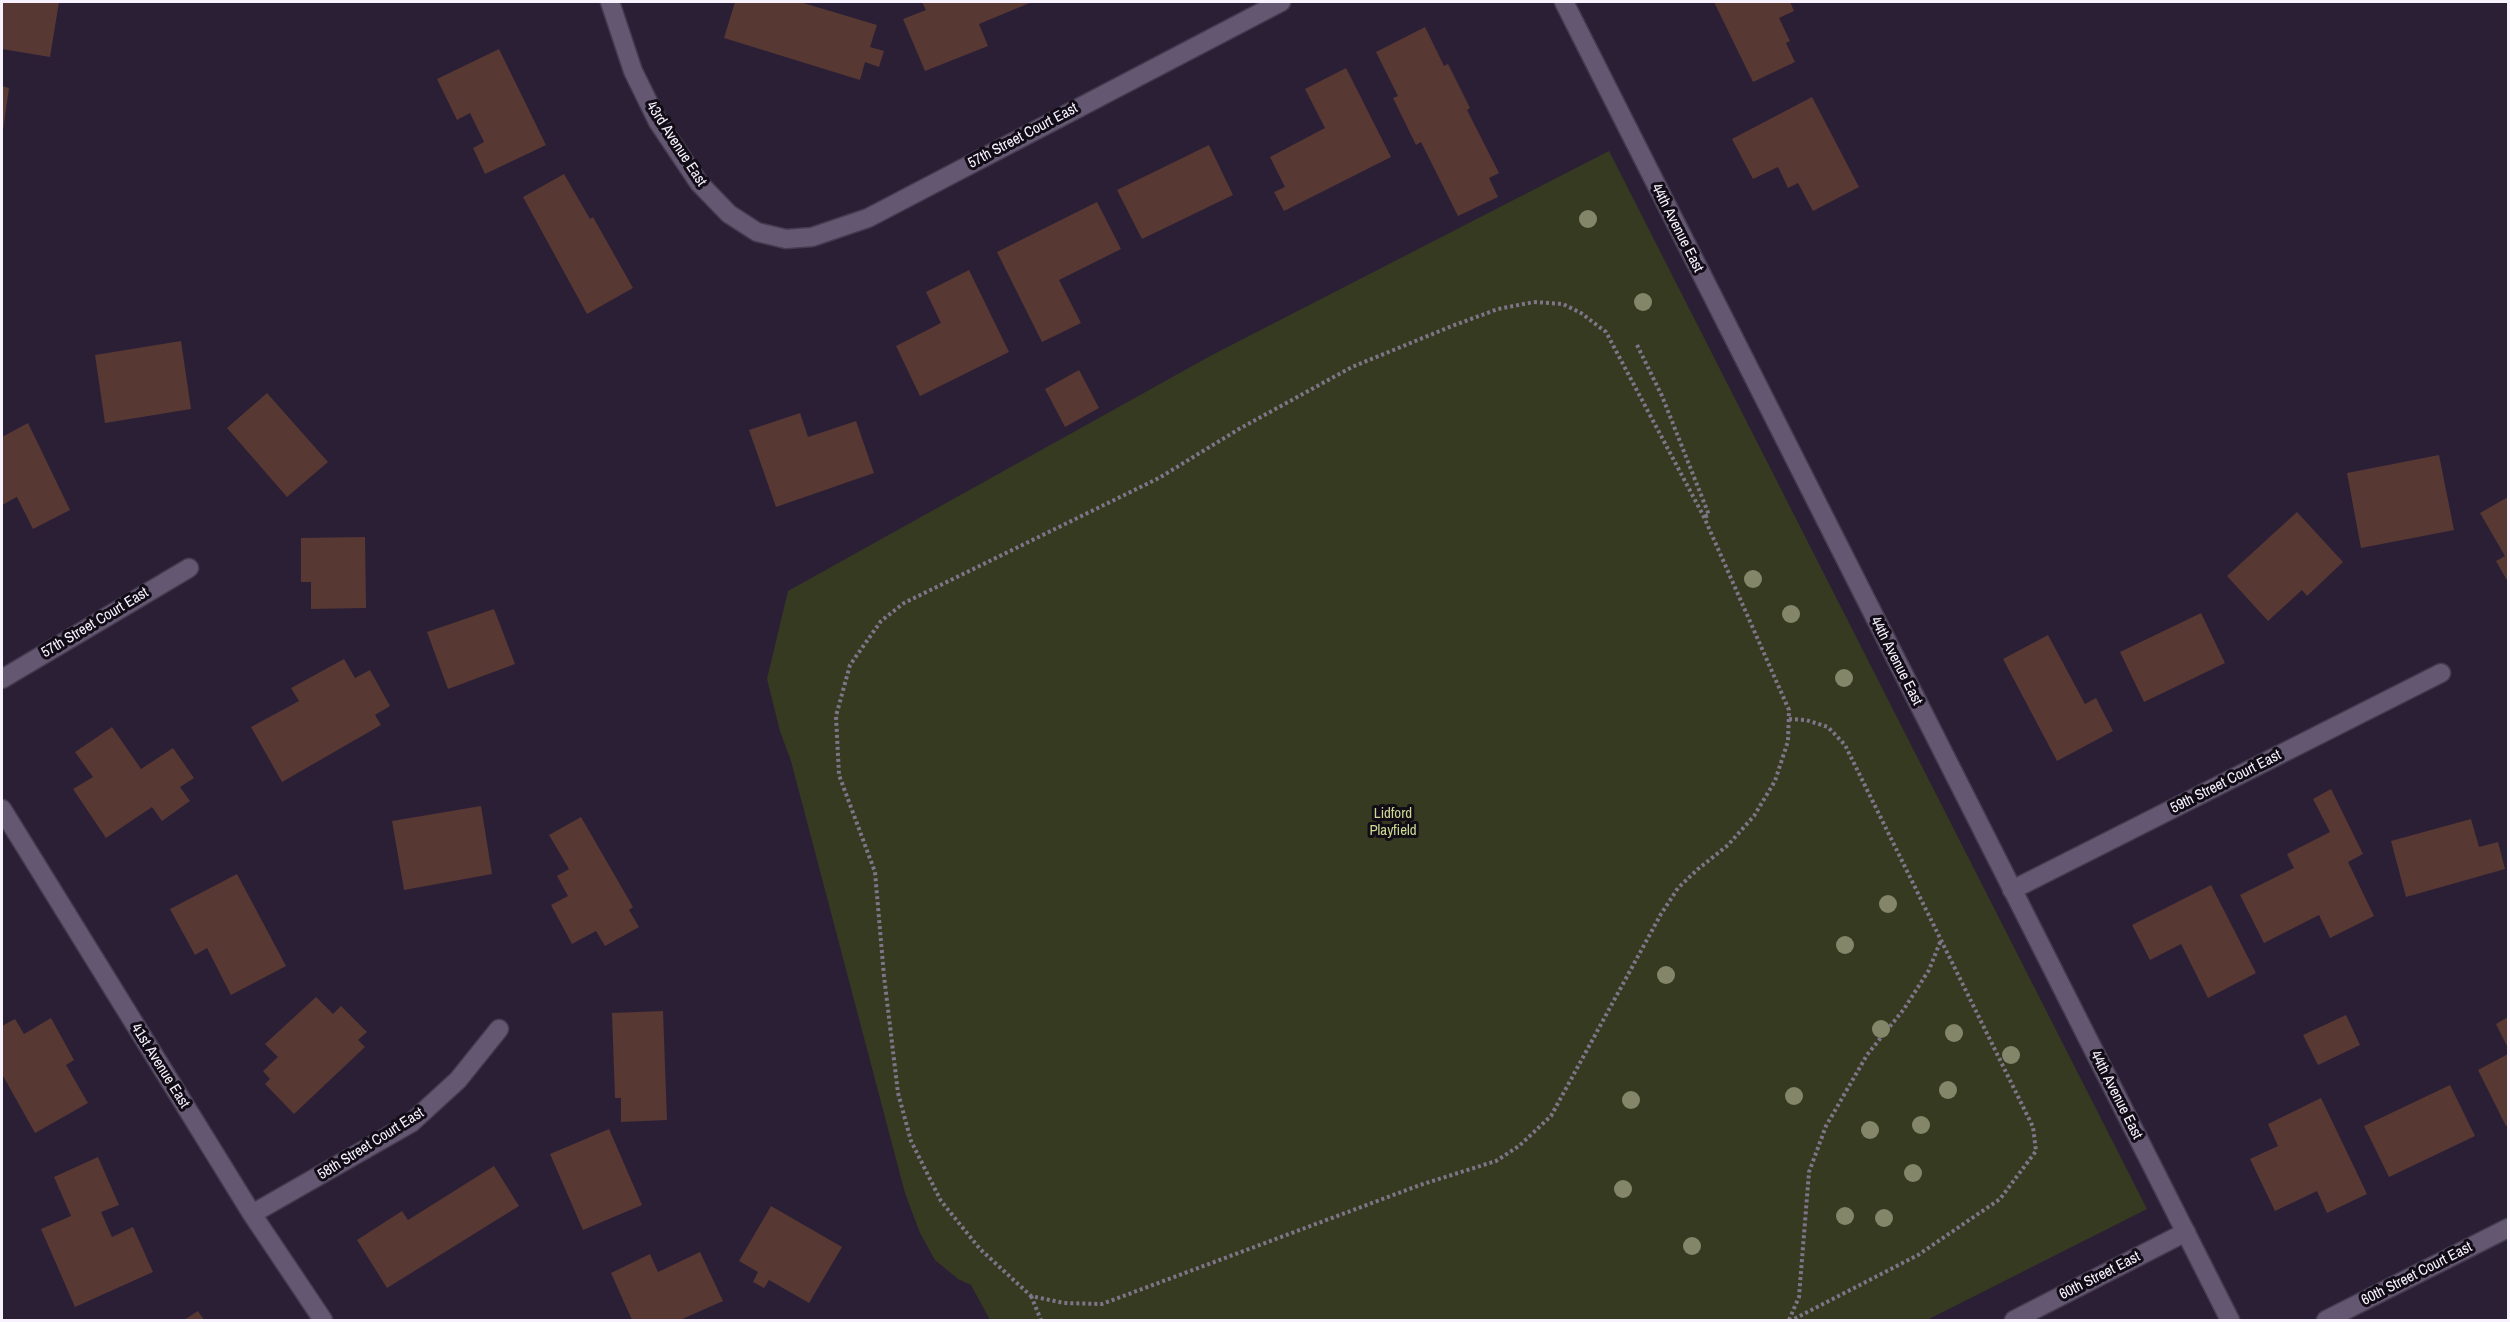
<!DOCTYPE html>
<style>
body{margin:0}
#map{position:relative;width:2510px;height:1322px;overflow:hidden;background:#2b1f36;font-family:"Archivo Narrow",sans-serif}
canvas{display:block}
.frame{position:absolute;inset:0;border:3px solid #f8f2ff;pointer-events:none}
</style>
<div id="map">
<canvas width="2510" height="1322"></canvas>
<div class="frame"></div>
</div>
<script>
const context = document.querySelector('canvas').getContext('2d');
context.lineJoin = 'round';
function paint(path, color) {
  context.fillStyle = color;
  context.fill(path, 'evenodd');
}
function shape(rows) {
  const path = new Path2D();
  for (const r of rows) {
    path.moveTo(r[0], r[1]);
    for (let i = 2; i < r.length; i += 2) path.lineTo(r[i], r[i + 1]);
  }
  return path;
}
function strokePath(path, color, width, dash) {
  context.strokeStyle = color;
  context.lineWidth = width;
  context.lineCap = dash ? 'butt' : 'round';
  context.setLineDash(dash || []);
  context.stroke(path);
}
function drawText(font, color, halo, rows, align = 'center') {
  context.font = font + ' "Archivo Narrow",sans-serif';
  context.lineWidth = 6;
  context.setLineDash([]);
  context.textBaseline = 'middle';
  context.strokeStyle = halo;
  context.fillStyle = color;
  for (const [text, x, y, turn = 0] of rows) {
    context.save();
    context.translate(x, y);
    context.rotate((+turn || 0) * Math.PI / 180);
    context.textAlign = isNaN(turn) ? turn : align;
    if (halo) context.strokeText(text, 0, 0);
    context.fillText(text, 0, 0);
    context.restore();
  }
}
paint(shape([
 [1609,151,2147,1209,1927,1320,990,1320,971,1285,958,1279,935,1260,920,1233,905,1193,791,761,780,731,767,679,788,591,1212,355]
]), '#363a21');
paint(shape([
 [2,2,59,2,50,57,2,49],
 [735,2,800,2,877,25,870,47,884,51,879,67,865,62,860,80,724,38],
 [922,2,1032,2,979,24,988,46,925,71,903,19,926,10],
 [1714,2,1790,2,1794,11,1779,18,1790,41,1786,43,1795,62,1753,82],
 [1425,27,1444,66,1448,64,1470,108,1467,110,1499,173,1489,178,1498,197,1458,216,1421,142,1416,145,1393,98,1398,96,1376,52],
 [499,49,546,145,485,174,473,148,484,142,470,113,457,120,437,79],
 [1346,68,1391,157,1284,211,1274,192,1285,187,1270,157,1325,128,1305,89],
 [2,86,9,88,3,130,2,130],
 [1812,97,1859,187,1813,211,1798,183,1788,188,1778,167,1753,179,1732,139],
 [1209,145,1233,195,1142,239,1117,190],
 [564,174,590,219,593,217,633,288,587,314,523,197],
 [1097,202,1121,249,1059,280,1081,323,1042,342,997,252],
 [969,270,1009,352,920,396,896,346,941,323,926,292],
 [181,341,191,409,105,423,95,355],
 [1079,370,1099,408,1065,427,1045,389],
 [267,393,328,462,287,497,227,428],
 [800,413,808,437,856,421,874,473,776,507,749,430],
 [28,423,70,510,33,529,17,497,2,505,2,437],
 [2439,455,2454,530,2361,548,2347,473],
 [2508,497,2508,582,2496,561,2505,556,2480,513],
 [2297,512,2343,562,2307,596,2302,590,2268,621,2227,576],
 [365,537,366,608,311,609,311,582,301,582,301,538],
 [494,609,515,664,448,689,427,632],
 [2201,613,2225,663,2144,702,2120,652],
 [2048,635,2085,704,2096,698,2113,731,2057,761,2003,659],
 [344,659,355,678,370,670,390,706,375,715,381,725,282,782,251,727,299,701,291,688],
 [112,727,141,769,173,748,194,778,180,787,190,801,162,821,152,807,106,838,73,789,93,777,75,752],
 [2331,789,2363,854,2348,862,2374,916,2330,938,2319,915,2264,943,2240,895,2294,868,2287,854,2330,832,2313,799],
 [481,806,492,874,404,890,392,821],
 [581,817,633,907,629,910,639,927,605,946,596,931,572,944,551,905,568,896,557,876,569,869,549,835],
 [2471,819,2479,847,2498,842,2505,869,2406,897,2391,841],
 [237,874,286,966,231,995,207,948,195,955,170,909],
 [2211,885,2256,973,2208,998,2181,944,2150,960,2132,925],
 [316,997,333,1014,341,1006,367,1032,358,1040,365,1047,294,1114,265,1084,270,1079,263,1071,278,1057,265,1044],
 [663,1011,667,1120,621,1122,621,1098,615,1098,612,1013],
 [2346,1015,2360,1045,2318,1065,2303,1035],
 [2508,1017,2508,1048,2496,1024],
 [51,1018,74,1060,66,1065,88,1103,35,1133,2,1074,2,1026,15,1019,24,1034],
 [2508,1054,2508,1125,2506,1126,2478,1070],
 [2450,1085,2475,1136,2389,1177,2364,1126],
 [2321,1098,2367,1194,2327,1213,2317,1191,2275,1211,2250,1159,2278,1146,2268,1124],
 [609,1129,642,1205,583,1230,550,1154],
 [98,1157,119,1205,101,1212,112,1237,133,1227,153,1272,75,1307,41,1229,71,1216,54,1177],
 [494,1166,519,1206,387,1288,357,1240,402,1211,408,1220],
 [771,1206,842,1247,809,1303,769,1280,764,1288,753,1282,758,1272,739,1261],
 [700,1252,723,1301,680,1320,632,1320,611,1273,650,1254,658,1272],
 [198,1311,204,1320,184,1320]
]), '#573833');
const street = shape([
 [610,2,633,71,658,122,699,183,729,214,757,232,786,239,812,237,868,218,1281,2],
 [2,679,189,568],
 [2,809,252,1214,323,1320],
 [2012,890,2441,673],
 [252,1214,411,1123,458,1080,499,1029],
 [2014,1320,2186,1232],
 [2326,1320,2508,1228]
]);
const secondary = shape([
 [1564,2,2230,1320]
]);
strokePath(street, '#453b4f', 21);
strokePath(secondary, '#453b4f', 21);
strokePath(shape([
 [1534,302,1563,304,1581,313,1606,332,1704,517,1789,710,1788,741,1775,781,1754,816,1728,845,1698,869,1678,888,1661,914,1551,1116,1519,1146,1496,1161,1420,1185,1102,1304,1064,1303,1031,1296,980,1249,941,1201,911,1141,898,1093,884,976,875,872,839,775,836,716,850,665,881,621,904,603,1159,478,1239,429,1352,367,1452,326,1498,309,1534,302],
 [1637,345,1662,396,1709,515,1704,517],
 [1789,719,1806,720,1828,727,1845,745,2033,1127,2036,1151,2000,1199,1918,1255,1792,1320],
 [1031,1296,1041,1320],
 [1789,1320,1799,1297,1809,1172,1826,1126,1867,1055,1904,1009,1929,970,1941,940]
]), '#7e7588', 4, [3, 3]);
strokePath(street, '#645772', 18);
strokePath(secondary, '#645772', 18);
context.fillStyle = '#848669';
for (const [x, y] of [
 [1588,219],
 [1643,302],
 [1753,579],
 [1791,614],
 [1844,678],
 [1888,904],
 [1845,945],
 [1666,975],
 [1881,1029],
 [1954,1033],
 [2011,1055],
 [1948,1090],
 [1794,1096],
 [1631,1100],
 [1921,1125],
 [1870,1130],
 [1913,1173],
 [1623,1189],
 [1845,1216],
 [1884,1218],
 [1692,1246]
]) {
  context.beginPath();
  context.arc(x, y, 9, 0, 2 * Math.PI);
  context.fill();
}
drawText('15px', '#f8f2ff', '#110c16', [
 ["57th Street Court East",1023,136,-28],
 ["43rd Avenue East",676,144,57],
 ["44th Avenue East",1677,228,63],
 ["57th Street Court East",95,623,-31],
 ["44th Avenue East",1896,661,63],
 ["59th Street Court East",2226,782,-27],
 ["41st Avenue East",160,1066,58],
 ["44th Avenue East",2116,1095,63],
 ["58th Street Court East",371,1144,-32],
 ["60th Street Court East",2417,1274,-27],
 ["60th Street East",2100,1276,-27]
]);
drawText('15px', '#cdda92', '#110c16', [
 ["Lidford",1393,814],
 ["Playfield",1393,831]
]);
</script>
